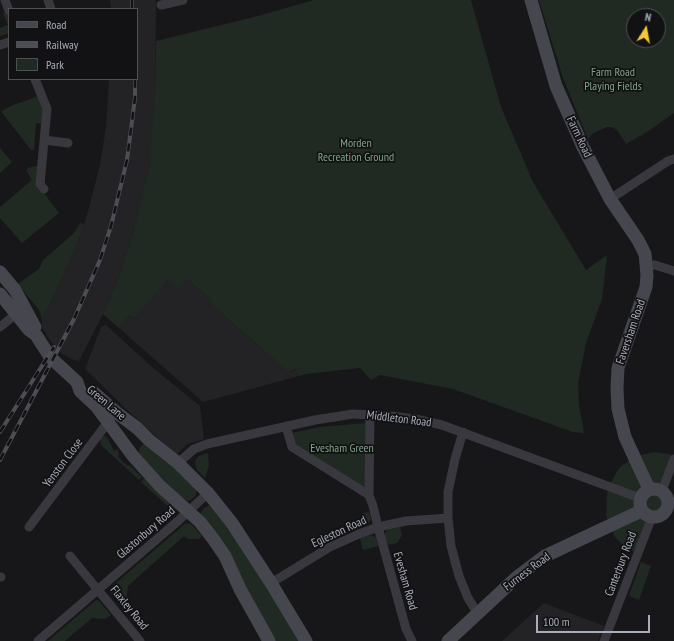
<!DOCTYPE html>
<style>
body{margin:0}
#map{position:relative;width:674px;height:641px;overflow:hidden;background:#171719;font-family:"PT Sans Narrow",sans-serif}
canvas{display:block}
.legend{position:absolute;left:8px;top:8px;width:130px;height:72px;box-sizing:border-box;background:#121214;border:1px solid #4e5056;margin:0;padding:5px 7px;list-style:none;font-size:12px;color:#a9acb9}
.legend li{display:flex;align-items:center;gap:8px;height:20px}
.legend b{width:20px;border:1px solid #4e5056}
.north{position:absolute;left:626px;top:8px;width:40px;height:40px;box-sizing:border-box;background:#121214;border:1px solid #4e5056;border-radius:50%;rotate:11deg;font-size:11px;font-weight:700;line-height:16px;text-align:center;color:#a9acb9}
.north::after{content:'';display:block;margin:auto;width:14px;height:18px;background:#f5c733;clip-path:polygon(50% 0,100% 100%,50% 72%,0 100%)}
.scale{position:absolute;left:536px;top:615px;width:114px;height:18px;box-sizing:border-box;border:2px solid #a9acb9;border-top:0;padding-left:5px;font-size:12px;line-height:14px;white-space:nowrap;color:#a9acb9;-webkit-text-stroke:3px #121214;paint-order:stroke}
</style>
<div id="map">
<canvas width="674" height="641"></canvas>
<ul class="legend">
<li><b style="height:5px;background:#46474e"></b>Road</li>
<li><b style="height:5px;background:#4d4e55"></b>Railway</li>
<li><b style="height:11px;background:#212923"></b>Park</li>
</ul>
<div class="north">N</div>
<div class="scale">100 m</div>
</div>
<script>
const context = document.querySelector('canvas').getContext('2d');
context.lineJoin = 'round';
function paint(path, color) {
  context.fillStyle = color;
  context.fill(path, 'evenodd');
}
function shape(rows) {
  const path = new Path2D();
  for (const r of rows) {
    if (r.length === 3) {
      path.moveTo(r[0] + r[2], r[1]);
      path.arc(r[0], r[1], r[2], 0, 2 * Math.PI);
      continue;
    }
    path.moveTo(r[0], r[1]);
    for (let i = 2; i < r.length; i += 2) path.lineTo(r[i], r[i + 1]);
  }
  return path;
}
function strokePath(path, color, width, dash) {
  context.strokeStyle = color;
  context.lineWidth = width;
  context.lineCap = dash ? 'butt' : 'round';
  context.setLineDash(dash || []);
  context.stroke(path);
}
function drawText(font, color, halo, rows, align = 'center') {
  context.font = font + ' "PT Sans Narrow",sans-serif';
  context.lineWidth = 3.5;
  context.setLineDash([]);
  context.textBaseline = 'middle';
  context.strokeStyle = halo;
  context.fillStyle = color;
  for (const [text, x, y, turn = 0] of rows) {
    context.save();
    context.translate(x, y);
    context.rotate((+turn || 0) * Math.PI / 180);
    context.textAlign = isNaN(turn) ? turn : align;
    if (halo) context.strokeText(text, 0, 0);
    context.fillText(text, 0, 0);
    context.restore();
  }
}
paint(shape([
 [110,0,156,0,155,94,152,141,149,168,143,198,136,222,119,276,103,314,79,361,74,360,62,354,48,338,42,327,42,320,62,279,86,219,100,165,106,127,109,79,137,79,137,9,111,9],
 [168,279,187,279,210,299,212,305,288,372,293,371,297,369,299,376,203,402,119,328,129,316,134,319],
 [106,325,152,367,200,406,204,439,202,440,187,444,176,455,125,408,85,369,101,327],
 [544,603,604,626,598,641,502,641]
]), '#232326');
paint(shape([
 [314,0,471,0,501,107,533,182,586,270,607,255,602,299,586,343,578,383,579,405,584,433,573,432,453,389,380,375,371,380,360,368,306,374,299,376,296,369,288,372,212,305,210,299,187,279,177,288,168,280,134,319,129,316,119,328,103,314,119,276,136,222,149,168,155,94,156,41,258,16],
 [539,0,674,0,674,113,647,132,626,144,617,130,612,127,607,127,593,133,588,139,563,78],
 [634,16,658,16,658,40,634,40],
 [8,12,9,33,0,36,0,28,8,25,3,14],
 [39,96,45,110,44,124,36,123,34,150,31,150,1,111,13,105],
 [0,148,12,162,0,173],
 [40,165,38,185,59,213,22,243,0,218,0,207,32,180,26,170,28,168],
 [80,223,84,224,77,243,62,279,42,320,39,310,18,284,39,269,43,260,74,233],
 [366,423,365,485,363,487,295,444,291,433,320,427],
 [103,435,107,437,114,451,117,449,119,453,118,456,121,460,128,466,129,465,142,477,139,480,101,445,100,439],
 [146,444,193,483,196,490,196,495,193,498,189,501,182,500,139,454,139,449,142,445],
 [655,452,674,455,662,488,650,486,643,488,638,494,636,500,636,510,609,524,606,515,607,496,608,488,617,471,621,466,637,456],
 [208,453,209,465,205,478,197,470,195,464,196,459,199,456],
 [144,478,176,509,174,512,141,482],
 [653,503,9],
 [210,505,214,505,304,641,274,641,200,514,204,508],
 [369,512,371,519,368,524,360,527,359,523,363,513],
 [640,515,645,520,649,521,637,553,624,546,615,537,611,528],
 [186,523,191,524,202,536,199,539,188,539,184,536,128,586,126,602,122,606,110,592,110,588],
 [400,527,402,535,397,543,387,545,384,535,387,530],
 [371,535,376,537,378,546,363,550,360,538],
 [641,562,651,566,639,600,629,596],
 [96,600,99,601,111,615,105,619,92,618,65,641,48,641]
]), '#212923');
strokePath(shape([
 [5,0,9,11],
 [48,0,51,9],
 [161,5,183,0],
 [0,45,9,42],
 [35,79,47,109,40,184,44,189],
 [44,140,68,143],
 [610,199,668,161,674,159],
 [647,265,655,265,674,271],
 [0,327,16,314],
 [370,415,369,495,373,506,378,527,406,629,412,641],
 [286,426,292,447,369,495],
 [463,432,455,459,448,492,448,518,451,546,459,576,468,598,478,614],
 [178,463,194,449,207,444,315,420,353,414,391,416,415,419,442,425,640,498],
 [662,491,674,459],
 [29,527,111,418],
 [70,556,140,641],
 [0,577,1,577],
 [271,583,330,547,359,534,378,527,406,521,448,518],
 [38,641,178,521,208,493],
 [604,641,652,517]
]), '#38383e', 9);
strokePath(shape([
 [531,0,556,86,583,147,610,199,638,240,645,254,647,275,646,287,618,368,617,388,618,409,625,437,649,489],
 [0,272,15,290,35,327],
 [0,294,29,330,36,335,50,357,77,382,80,391,96,406,133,456,160,486,200,522,214,540,225,556,240,589,269,641],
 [93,392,117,413,137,428,149,440,178,463,208,493,232,523,271,583,306,641],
 [654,503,14],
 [448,641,517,577,545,556,641,511]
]), '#46474e', 13);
const rail = shape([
 [132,0,132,9],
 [0,432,54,347],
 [0,460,74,319,100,260,111,226,127,160,135,98,135,79]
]);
strokePath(rail, '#4d4e55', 4);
strokePath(rail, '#121214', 2.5, [8]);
drawText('12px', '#7fa485', '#121214', [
 ["Farm Road",613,73],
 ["Playing Fields",613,87],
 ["Morden",356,144],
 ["Recreation Ground",356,158],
 ["Evesham Green",342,449]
]);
drawText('12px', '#a9acb9', '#121214', [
 ["Farm Road",579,137,65],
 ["Faversham Road",631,332,-71],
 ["Green Lane",106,403,40],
 ["Middleton Road",399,419,7],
 ["Yenston Close",63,463,-53],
 ["Egleston Road",339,532,-25],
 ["Glastonbury Road",146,533,-41],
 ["Canterbury Road",621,564,-69],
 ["Furness Road",527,572,-37],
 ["Evesham Road",405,581,74],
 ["Flaxley Road",129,608,51]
]);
</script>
